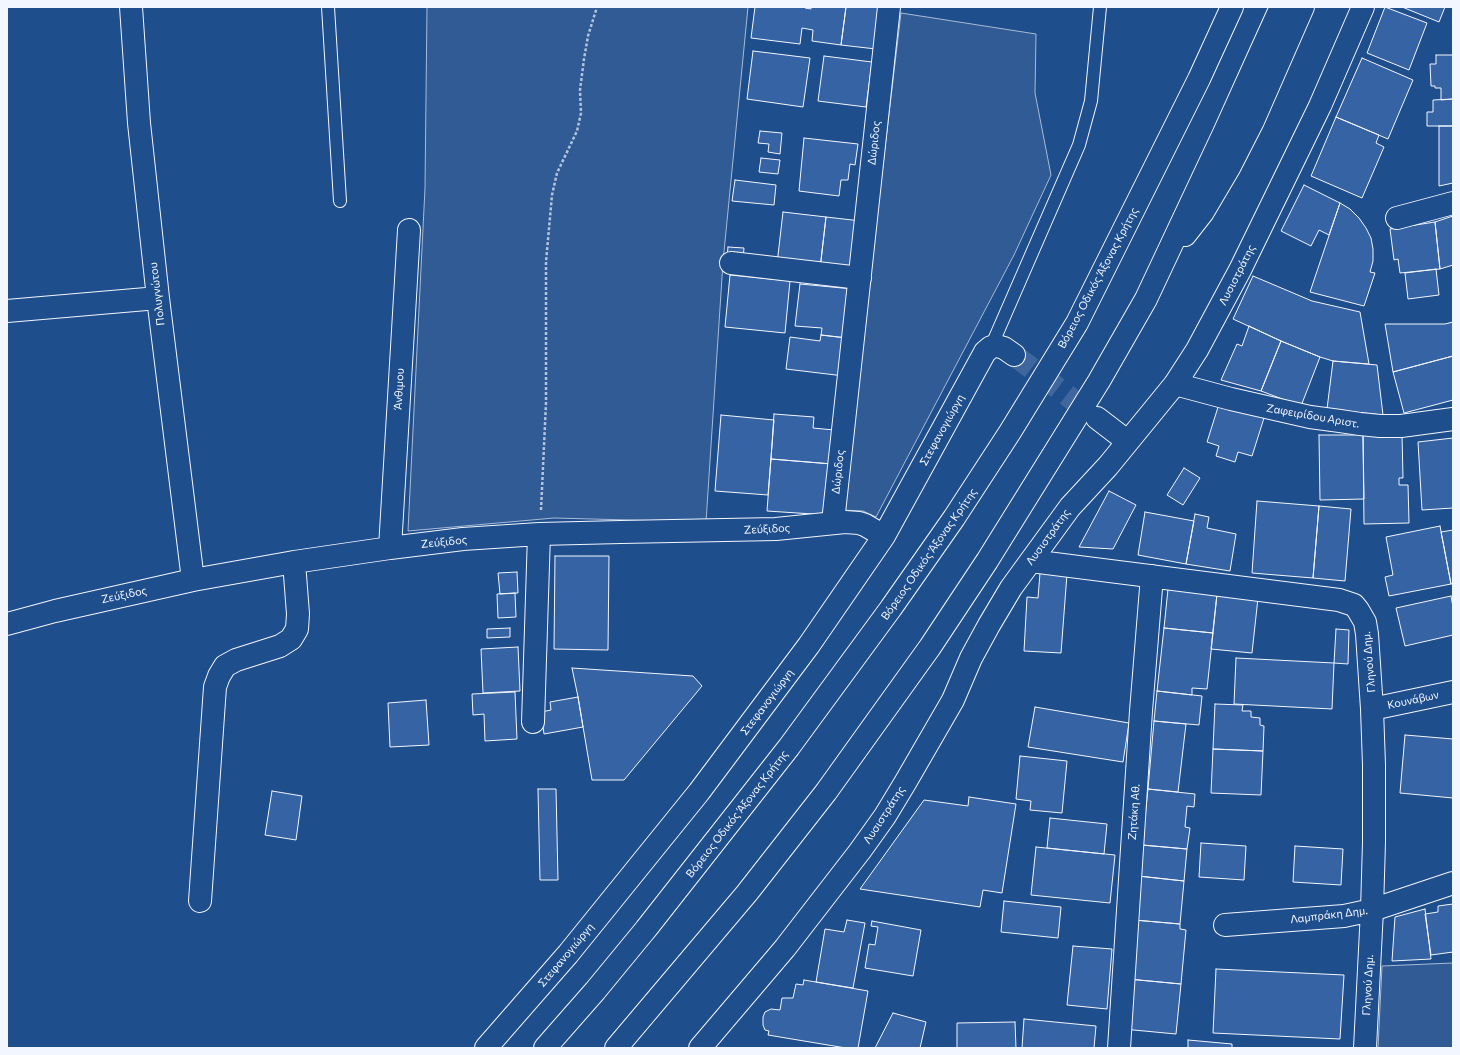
<!DOCTYPE html>
<meta charset="utf-8">
<style>
body{margin:0}
#map{position:relative;width:1460px;height:1055px;overflow:hidden;background:#1f4e8c;font-family:Commissioner,sans-serif}
canvas{display:block}
.frame{position:absolute;inset:0;border:8px solid #f2f6ff;pointer-events:none}
</style>
<div id="map">
<canvas width="1460" height="1055"></canvas>
<div class="frame"></div>
</div>
<script>
const context = document.querySelector('canvas').getContext('2d');
context.lineJoin = 'round';
function paint(path, color) {
  context.fillStyle = color;
  context.fill(path, 'evenodd');
}
function shape(rows) {
  const path = new Path2D();
  for (const r of rows) {
    path.moveTo(r[0], r[1]);
    for (let i = 2; i < r.length; i += 2) path.lineTo(r[i], r[i + 1]);
  }
  return path;
}
function strokePath(path, color, width, dash) {
  context.strokeStyle = color;
  context.lineWidth = width;
  context.lineCap = dash ? 'butt' : 'round';
  context.setLineDash(dash || []);
  context.stroke(path);
}
function drawText(font, color, halo, rows, align = 'center') {
  context.font = font + ' Commissioner,sans-serif';
  context.lineWidth = 3;
  context.setLineDash([]);
  context.textBaseline = 'middle';
  context.strokeStyle = halo;
  context.fillStyle = color;
  for (const [text, x, y, turn = 0] of rows) {
    context.save();
    context.translate(x, y);
    context.rotate((+turn || 0) * Math.PI / 180);
    context.textAlign = isNaN(turn) ? turn : align;
    if (halo) context.strokeText(text, 0, 0);
    context.fillText(text, 0, 0);
    context.restore();
  }
}
const built = shape([
 [427,7,748,7,723,262,706,522,554,518,408,531,425,188,427,7],
 [901,13,1036,34,1035,93,1051,175,1014,255,876,517,863,511,842,510,901,13],
 [1453,963,1453,1048,1378,1048,1382,966,1453,963]
]);
paint(built, '#305b95');
strokePath(built, '#a8bbd7', 1);
const building = shape([
 [755,7,805,7,805,8,811,9,811,7,846,7,841,45,812,41,813,30,802,28,800,44,751,38,755,7],
 [846,7,881,7,876,49,841,45,846,7],
 [1385,7,1427,23,1409,70,1367,53,1385,7],
 [1402,7,1445,7,1439,22,1402,7],
 [753,51,810,58,803,107,747,99,753,51],
 [1436,55,1453,55,1453,99,1441,100,1441,88,1435,88,1435,86,1431,86,1430,64,1436,64,1436,55],
 [824,56,872,62,866,107,818,101,824,56],
 [1362,58,1413,80,1388,139,1336,117,1362,58],
 [1453,99,1453,126,1427,126,1427,112,1433,112,1433,100,1453,99],
 [1336,117,1379,135,1376,143,1384,147,1362,198,1311,176,1336,117],
 [1439,126,1453,126,1453,183,1439,186,1439,126],
 [760,131,782,133,780,154,768,152,769,144,758,143,760,131],
 [804,138,858,144,855,165,850,164,848,180,841,180,839,196,799,191,804,138],
 [761,158,780,160,778,174,759,172,761,158],
 [735,180,776,185,774,205,732,201,735,180],
 [1304,185,1340,203,1329,235,1319,230,1311,246,1281,231,1304,185],
 [1340,203,1350,209,1359,218,1366,228,1371,238,1373,249,1373,261,1370,272,1375,273,1364,306,1310,292,1340,203],
 [783,212,826,217,820,269,777,264,783,212],
 [1453,216,1453,265,1440,269,1435,222,1453,216],
 [826,217,861,221,855,273,820,269,826,217],
 [1435,222,1440,269,1400,273,1398,259,1394,260,1390,229,1435,222],
 [728,247,744,248,743,259,727,257,728,247],
 [1436,269,1439,295,1408,299,1405,273,1436,269],
 [730,275,790,281,785,333,725,327,730,275],
 [1253,276,1312,301,1360,312,1369,364,1333,361,1320,357,1281,341,1233,319,1253,276],
 [800,284,853,289,847,338,821,335,822,328,795,326,800,284],
 [1453,322,1453,356,1393,372,1385,324,1445,324,1453,322],
 [1249,326,1281,341,1261,391,1221,380,1237,344,1242,346,1249,326],
 [821,335,847,338,844,376,786,369,790,337,820,341,821,335],
 [1281,341,1320,357,1301,406,1261,391,1281,341],
 [1453,356,1453,400,1404,413,1393,372,1453,356],
 [1333,361,1377,365,1383,415,1327,409,1333,361],
 [1219,404,1264,418,1252,456,1238,452,1235,462,1216,456,1219,446,1207,442,1219,404],
 [774,414,814,417,813,428,834,430,832,464,771,459,774,414],
 [721,415,774,420,768,495,715,491,721,415],
 [1402,434,1403,478,1399,478,1399,485,1408,485,1409,523,1364,524,1363,435,1402,434],
 [1319,435,1363,435,1364,499,1320,500,1319,435],
 [1453,438,1453,508,1422,510,1418,442,1453,438],
 [771,459,832,464,828,515,767,511,771,459],
 [1184,468,1200,478,1183,505,1167,495,1184,468],
 [1109,491,1136,505,1113,549,1079,547,1109,491],
 [1257,501,1319,506,1313,578,1252,573,1257,501],
 [1319,506,1351,509,1345,581,1313,578,1319,506],
 [1145,512,1194,521,1186,564,1138,555,1145,512],
 [1195,514,1209,517,1207,528,1236,534,1230,571,1186,564,1195,514],
 [1440,526,1451,584,1389,596,1385,577,1393,575,1386,537,1440,526],
 [1453,530,1453,584,1451,584,1441,532,1453,530],
 [555,556,609,556,608,650,554,649,555,556],
 [517,572,518,593,500,594,498,573,517,572],
 [1040,573,1067,574,1061,653,1024,651,1027,597,1038,598,1040,573],
 [1168,589,1217,594,1213,633,1164,628,1168,589],
 [515,593,516,617,498,618,497,594,515,593],
 [1217,594,1258,598,1252,653,1211,649,1217,594],
 [1451,596,1453,607,1453,635,1405,646,1396,608,1451,596],
 [510,628,510,637,487,638,487,629,510,628],
 [1164,628,1213,633,1207,689,1192,688,1192,695,1157,691,1164,628],
 [1336,629,1349,630,1348,664,1334,663,1336,629],
 [518,647,520,691,483,693,481,649,518,647],
 [1236,658,1334,663,1332,709,1234,704,1236,658],
 [572,668,693,676,702,686,624,780,592,780,578,697,572,668],
 [1157,691,1202,696,1199,725,1154,721,1157,691],
 [515,692,517,739,485,741,484,714,473,715,472,694,515,692],
 [578,697,583,727,544,734,541,712,551,710,550,702,578,697],
 [426,700,429,745,390,747,388,703,426,700],
 [1215,704,1243,705,1242,711,1251,711,1251,717,1260,718,1260,725,1264,726,1263,751,1213,749,1215,704],
 [1035,707,1129,723,1123,762,1028,747,1035,707],
 [1154,721,1186,724,1178,792,1148,789,1154,721],
 [1405,735,1453,739,1453,798,1400,793,1405,735],
 [1213,749,1263,751,1261,795,1211,793,1213,749],
 [1020,756,1067,761,1062,813,1030,810,1031,801,1016,799,1020,756],
 [538,789,556,789,558,880,540,880,538,789],
 [1148,789,1195,794,1194,807,1187,806,1185,827,1190,828,1187,849,1142,845,1148,789],
 [272,791,302,796,296,840,265,835,272,791],
 [969,797,1016,804,1002,893,983,890,980,907,860,889,924,800,968,806,969,797],
 [1050,818,1107,824,1104,854,1047,848,1050,818],
 [1201,843,1246,846,1244,880,1199,877,1201,843],
 [1142,845,1187,849,1184,881,1138,876,1142,845],
 [1295,846,1343,849,1341,885,1293,882,1295,846],
 [1036,847,1115,855,1110,903,1031,895,1036,847],
 [1138,876,1184,881,1180,924,1134,920,1138,876],
 [1004,901,1061,907,1058,938,1001,932,1004,901],
 [1453,904,1453,952,1431,955,1425,914,1438,912,1438,906,1453,904],
 [1425,909,1431,959,1392,961,1395,917,1425,909],
 [847,920,865,923,853,988,816,982,825,929,844,932,847,920],
 [1134,920,1180,924,1180,929,1186,930,1181,984,1128,979,1134,920],
 [872,921,921,930,913,976,865,968,869,944,875,945,878,927,871,926,872,921],
 [1073,946,1112,949,1107,1009,1067,1005,1073,946],
 [1216,969,1344,975,1340,1039,1213,1033,1216,969],
 [1128,979,1181,984,1176,1034,1123,1029,1128,979],
 [804,980,868,991,858,1048,846,1048,768,1035,769,1031,765,1030,763,1025,763,1017,765,1012,771,1009,780,1010,782,998,793,998,796,984,803,985,804,980],
 [893,1013,926,1022,920,1048,875,1048,893,1013],
 [1024,1019,1096,1026,1094,1048,1022,1048,1024,1019],
 [1015,1022,1016,1048,957,1048,957,1023,1015,1022],
 [1188,1040,1232,1044,1232,1048,1188,1048,1188,1040]
]);
paint(building, '#3563a3');
strokePath(building, '#f2f6ff', 1);
strokePath(shape([
 [1014,355,1097,418]
]), '#3f679d', 22, [22, 11]);
const service = shape([
 [328,7,340,201],
 [991,347,1079,145,1091,101,1100,7]
]);
const minor = shape([
 [131,7,139,123,158,298,193,580],
 [1397,218,1453,203],
 [731,263,860,278],
 [7,311,158,298],
 [1175,384,1231,399,1310,417,1340,421,1360,424,1380,426,1401,426,1453,419],
 [1097,418,1127,441],
 [833,522,889,7],
 [390,548,409,230],
 [1031,561,1339,600,1354,605,1358,610,1365,622,1367,634,1372,709,1374,765,1374,842,1372,910,1365,1048],
 [7,624,55,611,193,580,294,562,390,548,463,539,539,534,621,532,776,529,845,522,859,523,865,525,884,536],
 [1372,709,1453,692],
 [533,722,539,534],
 [200,901,215,687,219,676,225,666,236,660,280,646,291,639,297,629,298,614,294,562],
 [1225,925,1344,916,1372,910,1453,883],
 [486,1048,568,954,699,792,809,645,884,536,985,352,991,347,997,346,1004,348,1014,355],
 [700,1048,785,948,860,851,885,816,905,783,953,700,971,658,989,625,1011,588,1070,507,1108,466,1175,384,1197,350,1240,270,1320,106,1363,7],
 [1119,1048,1141,711,1152,576]
]);
const motorway = shape([
 [1185,235,1203,212,1229,168,1253,121,1303,7],
 [545,1048,595,991,646,929,789,747,891,608,954,518,1010,432,1077,323,1199,79,1232,7],
 [616,1048,747,893,826,792,930,647,987,561,1099,381,1146,299,1224,133,1281,7]
]);
strokePath(service, '#f2f6ff', 14);
strokePath(minor, '#f2f6ff', 24);
strokePath(motorway, '#f2f6ff', 24);
strokePath(shape([
 [541,510,546,403,546,262,552,195,557,173,577,131,581,113,580,90,584,59,588,36,597,7]
]), '#b3c4dc', 2.5, [3, 2]);
strokePath(service, '#1f4e8c', 12);
strokePath(minor, '#1f4e8c', 22);
strokePath(motorway, '#1f4e8c', 22);
drawText('11px', '#f2f6ff', '#1f4e8c', [
 ["Δώριδος",874,143,-84],
 ["Λυσιστράτης",1237,275,-63],
 ["Βόρειος Οδικός Άξονας Κρήτης",1098,278,-62],
 ["Πολυγνώτου",157,294,-97],
 ["Άνθιμου",399,389,-87],
 ["Ζαφειρίδου Αριστ.",1313,416,10],
 ["Στεφανογιώργη",942,430,-61],
 ["Δώριδος",838,472,-84],
 ["Ζεύξιδος",767,529,-3],
 ["Λυσιστράτης",1048,537,-54],
 ["Ζεύξιδος",444,542,-6],
 ["Βόρειος Οδικός Άξονας Κρήτης",929,554,-55],
 ["Ζεύξιδος",124,595,-12],
 ["Γληνού Δημ.",1369,662,-95],
 ["Κουνάβων",1413,700,-12],
 ["Στεφανογιώργη",767,702,-53],
 ["Ζητάκη Αθ.",1134,812,-86],
 ["Βόρειος Οδικός Άξονας Κρήτης",737,814,-52],
 ["Λυσιστράτης",884,815,-57],
 ["Λαμπράκη Δημ.",1329,915,-7],
 ["Στεφανογιώργη",566,955,-50],
 ["Γληνού Δημ.",1368,985,-87]
]);
</script>
